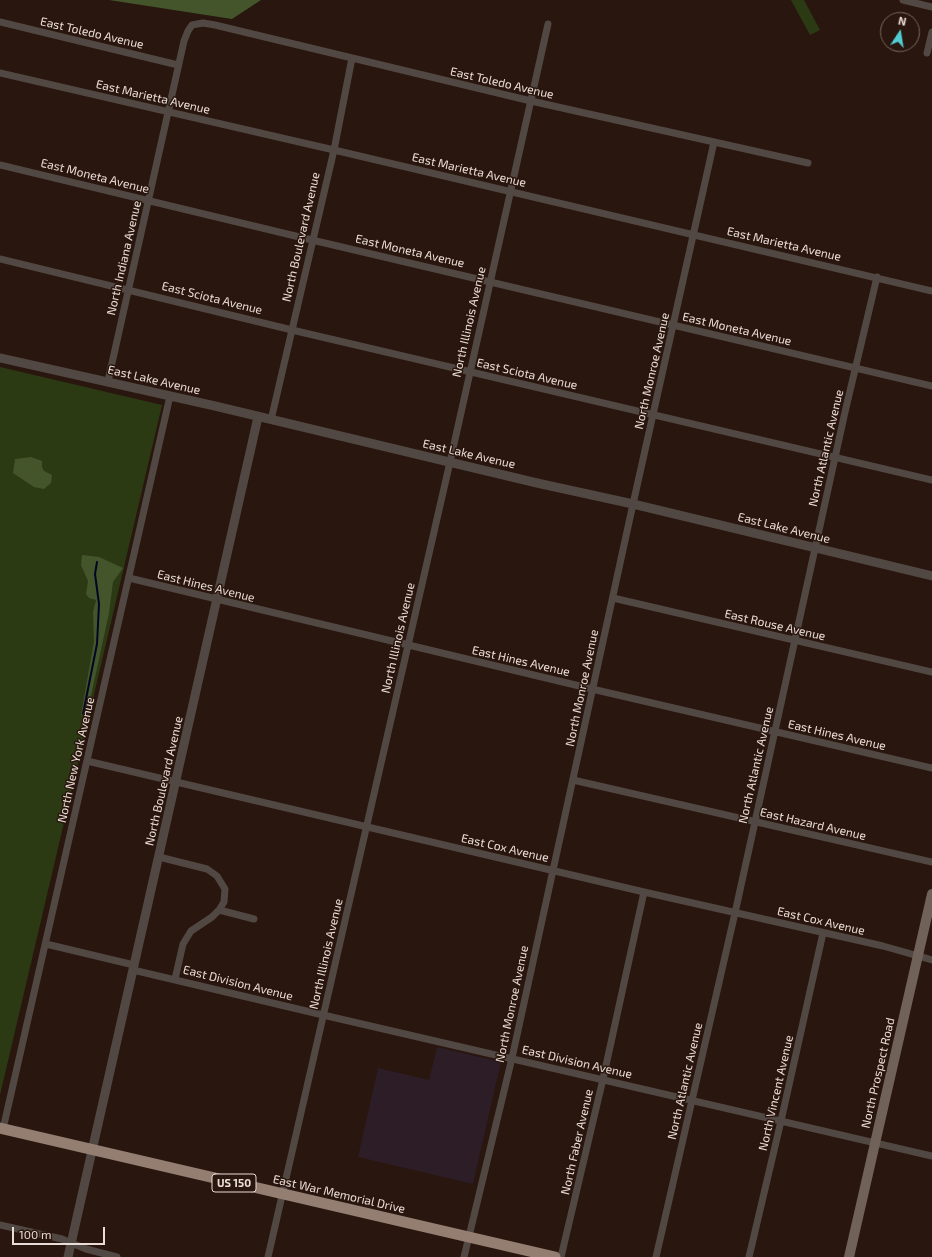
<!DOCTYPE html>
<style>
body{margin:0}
#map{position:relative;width:932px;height:1257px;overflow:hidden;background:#29160e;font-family:"Exo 2",sans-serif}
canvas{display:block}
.north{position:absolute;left:880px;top:12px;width:40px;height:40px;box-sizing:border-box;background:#29160e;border:1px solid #76655e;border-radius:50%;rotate:12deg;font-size:11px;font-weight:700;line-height:16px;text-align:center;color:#eadcd6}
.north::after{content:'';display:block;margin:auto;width:14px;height:18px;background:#51ccd2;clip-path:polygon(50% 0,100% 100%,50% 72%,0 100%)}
.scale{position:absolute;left:12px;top:1227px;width:93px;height:18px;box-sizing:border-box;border:2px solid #eadcd6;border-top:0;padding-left:5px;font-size:12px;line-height:14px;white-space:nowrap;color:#eadcd6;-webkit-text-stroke:3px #29160e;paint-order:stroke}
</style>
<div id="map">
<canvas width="932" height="1257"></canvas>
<div class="north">N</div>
<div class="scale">100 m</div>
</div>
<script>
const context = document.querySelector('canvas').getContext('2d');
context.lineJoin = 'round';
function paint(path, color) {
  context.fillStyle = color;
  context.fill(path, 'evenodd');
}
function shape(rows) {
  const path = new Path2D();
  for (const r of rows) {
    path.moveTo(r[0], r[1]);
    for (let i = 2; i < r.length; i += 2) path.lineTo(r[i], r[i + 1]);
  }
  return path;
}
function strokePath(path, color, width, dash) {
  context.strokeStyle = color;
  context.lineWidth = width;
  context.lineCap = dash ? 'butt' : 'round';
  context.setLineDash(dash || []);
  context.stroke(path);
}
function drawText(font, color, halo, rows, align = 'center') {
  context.font = font + ' "Exo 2",sans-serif';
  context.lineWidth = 3;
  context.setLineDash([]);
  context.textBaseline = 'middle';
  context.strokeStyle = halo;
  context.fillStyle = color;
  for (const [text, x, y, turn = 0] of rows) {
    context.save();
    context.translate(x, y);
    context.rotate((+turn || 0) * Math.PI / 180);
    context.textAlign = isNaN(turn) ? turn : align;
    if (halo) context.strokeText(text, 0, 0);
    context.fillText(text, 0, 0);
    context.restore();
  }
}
paint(shape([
 [437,1047,501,1062,473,1184,358,1157,378,1068,429,1080]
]), '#2c1d27');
paint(shape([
 [791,0,804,0,820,30,810,35],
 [0,367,162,405,0,1095]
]), '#2c3a14');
paint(shape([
 [109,0,261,0,232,19],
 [31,457,42,461,42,467,44,471,52,475,51,483,44,489,34,487,13,473,15,459],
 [82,555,99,557,123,568,113,582,109,613,87,714,83,716,81,715,94,641,93,612,96,600,89,598,86,594,88,581,81,565]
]), '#44552c');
strokePath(shape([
 [83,714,97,644,99,604,95,574,97,562]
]), '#000724', 2);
strokePath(shape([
 [903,0,932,7],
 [0,22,178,65],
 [927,53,932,32],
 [0,73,334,150,932,291],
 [0,165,312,240,932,386],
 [0,259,292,330,932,480],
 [108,381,184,41,188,31,192,25,203,23,215,25,531,101,808,163],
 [271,420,334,150,352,58],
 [129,578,592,689,932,768],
 [613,598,932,672],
 [87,761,644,892,883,946,932,960],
 [573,780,932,862],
 [159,857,207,869,217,876,225,889,224,902,219,910,212,917,191,931,183,944,175,979],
 [219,910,254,919],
 [46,944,134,965],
 [133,970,323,1015,932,1156],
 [3,1129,170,396],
 [0,1225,62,1239,86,1249,117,1257],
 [268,1257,450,462,548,24],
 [464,1257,512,1058,633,504,714,142],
 [561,1257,603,1079,644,892],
 [656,1257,735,913,845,412,877,277],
 [749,1257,781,1121,823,933]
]), '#524843', 7);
strokePath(shape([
 [0,358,215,406,537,483,633,504,932,576],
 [68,1257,258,417]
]), '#524843', 9);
strokePath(shape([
 [849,1257,932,894]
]), '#716259', 10);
strokePath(shape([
 [0,1128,555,1257]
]), '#947e72', 11);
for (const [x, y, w] of [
 [234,1183,44]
]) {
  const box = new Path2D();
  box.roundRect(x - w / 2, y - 9, w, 18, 3);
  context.fillStyle = '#29160e';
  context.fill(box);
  strokePath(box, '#eadcd6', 1);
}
drawText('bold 11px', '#eadcd6', null, [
 ["US 150",234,1183]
]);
drawText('12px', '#eadcd6', '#29160e', [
 ["East Toledo Avenue",92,33,13],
 ["East Toledo Avenue",502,83,13],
 ["East Marietta Avenue",153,97,13],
 ["East Marietta Avenue",469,170,13],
 ["East Moneta Avenue",95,176,14],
 ["North Boulevard Avenue",301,237,-77],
 ["East Marietta Avenue",784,244,13],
 ["East Moneta Avenue",410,251,13],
 ["North Indiana Avenue",124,258,-77],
 ["East Sciota Avenue",212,298,14],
 ["North Illinois Avenue",469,322,-77],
 ["East Moneta Avenue",737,329,13],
 ["North Monroe Avenue",652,371,-77],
 ["East Sciota Avenue",527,374,13],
 ["East Lake Avenue",154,380,13],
 ["North Atlantic Avenue",826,448,-77],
 ["East Lake Avenue",469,454,13],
 ["East Lake Avenue",784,528,14],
 ["East Hines Avenue",206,586,14],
 ["East Rouse Avenue",775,625,13],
 ["North Illinois Avenue",398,638,-77],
 ["East Hines Avenue",521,661,13],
 ["North Monroe Avenue",582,688,-78],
 ["East Hines Avenue",837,735,13],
 ["North New York Avenue",76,760,-77],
 ["North Atlantic Avenue",756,765,-77],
 ["North Boulevard Avenue",164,781,-77],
 ["East Hazard Avenue",813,824,13],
 ["East Cox Avenue",505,848,13],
 ["East Cox Avenue",821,921,13],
 ["North Illinois Avenue",326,954,-77],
 ["East Division Avenue",238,983,14],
 ["North Monroe Avenue",512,1004,-78],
 ["East Division Avenue",577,1062,13],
 ["North Prospect Road",878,1073,-77],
 ["North Atlantic Avenue",685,1081,-77],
 ["North Vincent Avenue",776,1093,-77],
 ["North Faber Avenue",577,1142,-77],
 ["East War Memorial Drive",339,1194,13]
]);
</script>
